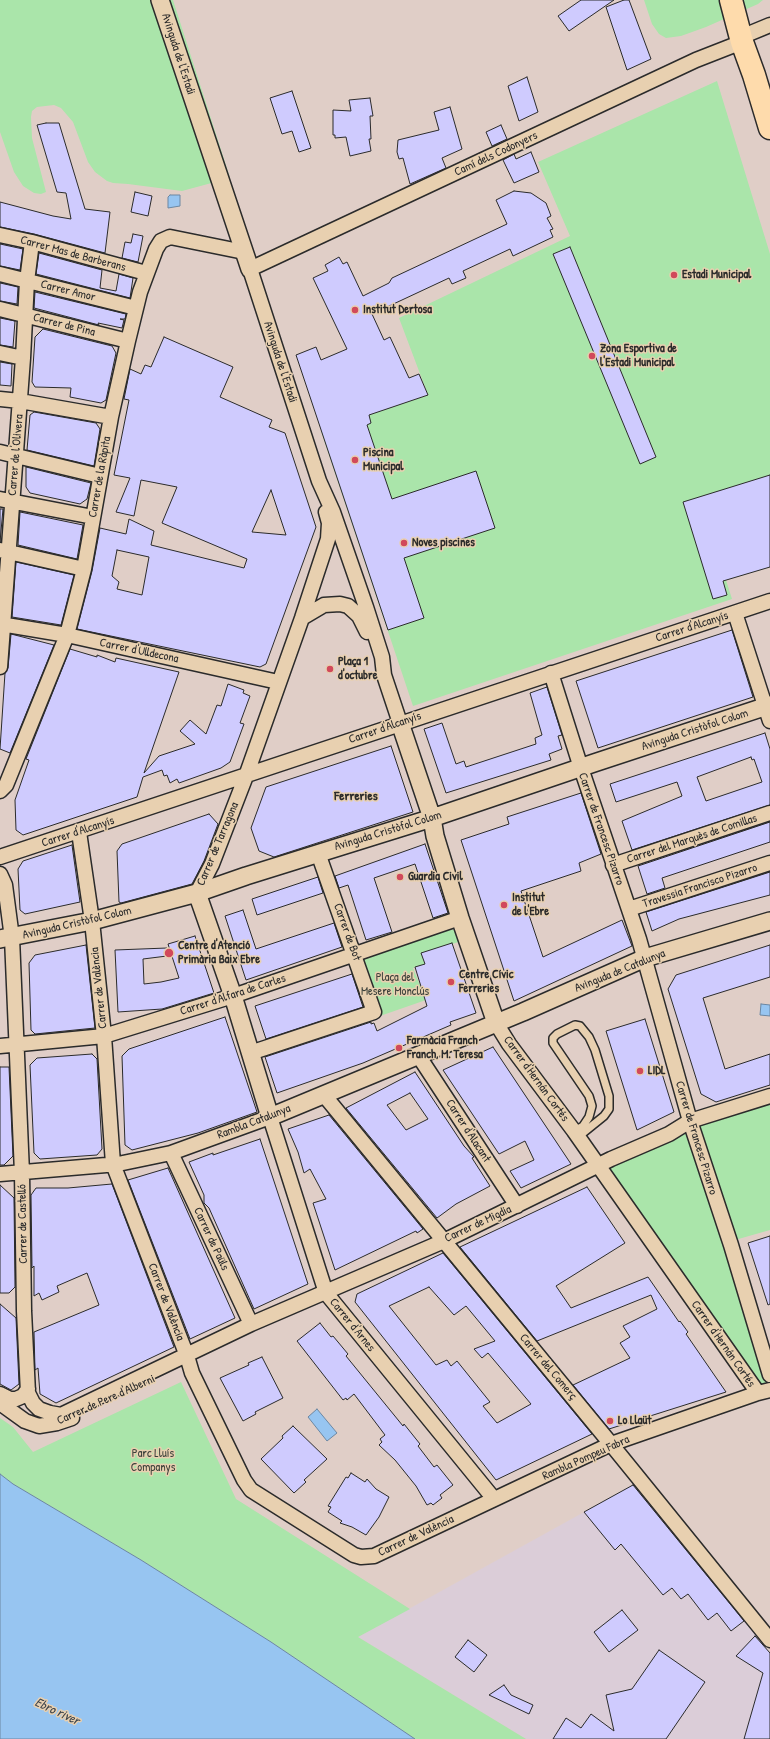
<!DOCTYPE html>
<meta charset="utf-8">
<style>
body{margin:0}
canvas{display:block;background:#e0cec7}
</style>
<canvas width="770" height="1739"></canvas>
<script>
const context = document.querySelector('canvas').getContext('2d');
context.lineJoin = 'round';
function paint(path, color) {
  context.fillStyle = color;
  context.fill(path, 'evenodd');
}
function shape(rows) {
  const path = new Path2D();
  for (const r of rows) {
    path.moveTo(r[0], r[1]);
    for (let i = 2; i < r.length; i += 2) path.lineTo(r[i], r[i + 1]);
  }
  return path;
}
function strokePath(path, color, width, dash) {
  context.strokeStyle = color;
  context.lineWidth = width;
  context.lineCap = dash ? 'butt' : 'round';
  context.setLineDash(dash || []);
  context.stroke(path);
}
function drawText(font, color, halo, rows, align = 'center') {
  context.font = font + ' "Patrick Hand",sans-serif';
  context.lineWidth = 3;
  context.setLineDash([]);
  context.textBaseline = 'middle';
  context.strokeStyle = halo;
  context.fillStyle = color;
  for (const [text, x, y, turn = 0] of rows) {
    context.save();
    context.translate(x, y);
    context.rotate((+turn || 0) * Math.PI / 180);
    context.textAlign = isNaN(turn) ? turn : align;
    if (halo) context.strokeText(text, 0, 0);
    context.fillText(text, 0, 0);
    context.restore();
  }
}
paint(shape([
 [633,1485,770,1653,770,1739,526,1739,358,1637]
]), '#dbcdd8');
paint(shape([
 [0,0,173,0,230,178,182,191,128,184,113,183,107,181,95,172,88,162,73,122,61,108,54,105,37,107,32,111,31,117,32,138,46,192,41,194,34,193,23,186,14,172,0,132],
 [644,0,763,0,758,4,706,27,681,36,666,38,659,34,652,24],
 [717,81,770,254,770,567,726,580,732,599,413,706,321,431,428,395,399,318,570,236,538,162],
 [449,928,456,931,462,941,426,952,429,963,413,968,426,1000,380,1016,361,957],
 [770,1096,770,1230,735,1240,770,1376,770,1390,758,1393,597,1166],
 [181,1382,236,1499,410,1609,358,1637,526,1739,415,1739,271,1642,141,1560,13,1484,0,1474,0,1418,13,1427,33,1452]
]), '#aae5aa');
const water = shape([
 [170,195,180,195,180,206,168,208,168,197,170,195],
 [761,1004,770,1005,770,1016,760,1015,761,1004],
 [317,1409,337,1433,327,1441,308,1417,317,1409],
 [0,1474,13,1484,141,1560,271,1642,415,1739,0,1739,0,1474]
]);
paint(water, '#97c5f1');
strokePath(water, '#6c87a2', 1);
const building = shape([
 [581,0,614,0,569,31,558,16,581,0],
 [624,0,629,0,651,59,627,70,606,7,624,0],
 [527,77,538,112,519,121,508,86,527,77],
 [292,91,311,148,299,152,292,131,282,134,270,98,292,91],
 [370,98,373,116,370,116,371,139,369,139,371,151,350,156,346,137,335,138,335,135,333,135,333,110,351,111,349,100,370,98],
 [450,107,462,149,442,158,446,168,410,184,403,158,399,159,397,152,398,140,439,130,434,112,450,107],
 [46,123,59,123,85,209,110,212,105,253,34,234,0,227,0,202,53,216,71,219,66,193,57,192,37,125,46,123],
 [501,125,507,139,492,146,486,132,501,125],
 [531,152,539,172,514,183,503,160,514,154,516,159,531,152],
 [514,191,531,193,546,203,551,216,547,218,553,229,550,230,553,237,513,256,510,249,463,271,466,278,452,284,449,278,372,314,384,340,390,337,409,378,419,374,428,395,369,415,371,423,367,425,392,499,476,471,495,528,404,558,424,618,388,630,296,355,316,347,321,360,347,349,313,278,328,271,325,265,339,257,343,264,347,262,363,296,389,283,392,278,507,224,496,200,514,191],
 [135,192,152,196,148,216,131,212,135,192],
 [133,234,143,236,138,262,122,258,125,242,131,243,133,234],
 [0,244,23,249,20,270,0,266,0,244],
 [570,247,656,457,640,464,553,254,570,247],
 [39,253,102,270,100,288,116,291,119,274,133,278,130,298,36,274,39,253],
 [0,283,18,287,17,304,0,301,0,283],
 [35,292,126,314,125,319,120,319,124,320,122,328,98,323,99,325,34,308,35,292],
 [0,318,15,321,13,347,0,345,0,318],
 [43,329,112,346,116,353,106,400,101,403,70,397,71,388,35,387,32,382,35,337,43,329],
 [164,337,233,367,220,397,272,420,269,427,285,433,316,527,266,664,260,667,77,629,92,571,100,528,126,534,129,519,154,531,151,545,244,568,247,559,162,523,177,487,141,480,134,516,116,512,130,478,114,475,129,400,124,399,130,369,141,374,145,365,151,367,164,337],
 [271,490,286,535,252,532,271,490],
 [117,550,149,557,142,595,117,589,119,582,112,576,117,550],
 [0,362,12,364,11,386,0,385,0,362],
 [34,412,96,423,100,429,94,466,27,450,30,415,34,412],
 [26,467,91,483,87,499,80,504,30,493,26,487,26,467],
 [770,475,770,567,723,581,727,595,713,599,683,502,770,475],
 [0,509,3,509,0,542,0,509],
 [20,512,83,525,77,559,18,545,20,512],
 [16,562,74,575,61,625,12,617,16,562],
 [732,630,753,697,598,748,576,681,732,630],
 [11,634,54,645,10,753,0,749,5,673,8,668,11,634],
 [70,649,97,657,97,655,115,662,116,658,179,672,144,773,159,756,195,744,180,731,190,720,206,734,217,705,221,706,228,684,244,690,243,693,250,696,240,723,244,724,230,762,221,768,179,783,177,779,170,783,167,775,164,776,162,770,143,777,137,797,23,835,16,830,15,800,29,760,26,759,70,649],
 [547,687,562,735,558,736,562,749,549,754,551,760,446,793,424,729,442,723,456,764,464,761,466,767,536,744,535,738,542,735,530,693,547,687],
 [765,733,770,749,770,805,632,850,622,821,682,796,677,782,616,802,610,784,765,733],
 [751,757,752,760,754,759,762,782,706,801,697,777,751,757],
 [391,746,413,812,274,857,259,851,251,828,266,787,391,746],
 [581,793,601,854,579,863,581,871,521,891,543,957,622,920,632,946,514,1001,461,840,509,824,507,817,581,793],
 [209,814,218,824,204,861,192,884,121,903,119,902,117,851,122,844,209,814],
 [770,822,770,842,662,878,665,888,647,894,638,866,770,822],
 [425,844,448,913,433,918,415,864,374,878,392,932,366,940,348,885,339,888,335,876,425,844],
 [72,845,80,902,25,914,20,910,18,869,23,861,72,845],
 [770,872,770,895,679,919,652,931,646,912,770,872],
 [318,877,323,893,257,915,252,899,318,877],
 [243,910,256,949,334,923,342,947,246,980,225,916,243,910],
 [195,936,214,993,162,1009,118,1012,115,950,167,948,167,956,143,959,144,984,161,982,179,978,168,944,195,936],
 [452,943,476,1013,450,1022,451,1025,363,1063,277,1093,265,1057,371,1022,371,1024,374,1023,377,1031,427,1006,415,967,425,964,421,953,452,943],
 [86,945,95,1028,35,1034,31,1030,29,963,35,955,86,945],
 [770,945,770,977,703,998,725,1069,770,1054,770,1085,716,1102,701,1094,668,989,676,975,770,945],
 [352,974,363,1007,266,1039,255,1006,352,974],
 [225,1017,257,1112,198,1133,132,1150,125,1145,122,1056,129,1049,225,1017],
 [645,1019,674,1112,637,1130,606,1031,645,1019],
 [493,1047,571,1164,521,1188,510,1171,534,1160,525,1141,499,1154,443,1070,493,1047],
 [92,1054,97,1059,102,1149,97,1155,40,1159,34,1153,30,1065,37,1058,92,1054],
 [0,1067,9,1067,13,1156,4,1165,0,1165,0,1067],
 [415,1072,464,1146,474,1157,472,1158,490,1186,456,1204,437,1218,346,1108,415,1072],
 [410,1093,428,1119,406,1130,387,1105,410,1093],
 [329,1115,423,1229,417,1233,416,1231,335,1270,313,1203,326,1199,310,1169,304,1173,298,1152,288,1129,329,1115],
 [260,1139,308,1284,254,1309,209,1208,204,1203,204,1195,189,1162,213,1153,213,1155,260,1139],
 [168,1168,235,1318,190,1339,128,1180,168,1168],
 [112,1184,174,1347,56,1403,40,1394,38,1368,35,1370,34,1332,99,1305,87,1273,57,1286,59,1292,42,1300,39,1293,34,1296,34,1266,32,1268,31,1195,36,1188,68,1188,112,1184],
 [0,1185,14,1198,15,1287,9,1293,0,1293,0,1185],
 [587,1187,625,1243,556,1286,571,1308,648,1277,679,1322,680,1321,688,1332,686,1334,726,1392,609,1429,573,1385,630,1358,620,1343,630,1337,623,1326,657,1309,651,1295,537,1341,460,1247,587,1187],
 [770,1236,770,1304,768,1305,748,1243,770,1236],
 [443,1253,592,1434,496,1480,355,1302,357,1294,443,1253],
 [429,1287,454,1315,466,1306,495,1341,474,1349,482,1358,488,1353,531,1404,497,1423,483,1406,490,1402,457,1361,451,1366,447,1360,436,1365,389,1306,429,1287],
 [0,1304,16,1318,19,1384,11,1390,0,1384,0,1304],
 [320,1323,331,1337,333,1336,348,1354,346,1356,403,1426,404,1424,420,1444,418,1446,434,1467,437,1465,453,1485,440,1495,442,1498,433,1505,431,1503,427,1505,416,1486,395,1460,379,1445,382,1442,380,1439,385,1435,354,1394,347,1400,346,1398,343,1400,297,1341,320,1323],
 [262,1357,283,1398,255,1412,256,1414,243,1421,220,1378,249,1365,248,1363,262,1357],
 [293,1426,327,1459,304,1480,306,1482,294,1493,261,1459,283,1438,282,1436,293,1426],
 [351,1473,365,1482,367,1479,376,1489,389,1497,379,1517,366,1535,352,1527,340,1523,342,1521,328,1512,331,1507,328,1506,346,1477,348,1478,351,1473],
 [633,1485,744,1621,731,1631,717,1613,708,1620,688,1594,681,1599,672,1588,663,1595,621,1544,615,1550,584,1512,633,1485],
 [622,1610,638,1630,609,1652,594,1632,622,1610],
 [755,1636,770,1653,770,1739,744,1739,763,1673,736,1656,755,1636],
 [468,1640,487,1655,474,1672,455,1657,468,1640],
 [659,1650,705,1682,666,1739,553,1739,566,1718,581,1728,591,1714,614,1731,606,1695,632,1689,659,1650],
 [504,1685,511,1695,533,1705,529,1714,489,1695,504,1685]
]);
paint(building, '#cfcbfe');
strokePath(building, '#2b2b2b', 1);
const service = shape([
 [574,1131,583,1126,589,1117,592,1106,589,1096,553,1043,553,1038,557,1034,575,1025,580,1026,589,1037,595,1050,609,1096,609,1109,604,1116,578,1137]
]);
const minor = shape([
 [741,37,770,25],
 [0,235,32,242,146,273],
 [0,274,136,308],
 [0,309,128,341],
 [0,353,23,358],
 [0,399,20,401,111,417],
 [0,452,100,476],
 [0,499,93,517],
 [0,550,84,569],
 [735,613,770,721],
 [302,618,324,605,340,604,348,606,359,616,367,632],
 [0,624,67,635,278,682],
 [0,667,23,358,27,281,32,242],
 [551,673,581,768,639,939,690,1121,731,1245,770,1375],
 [400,723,384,675,382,657,366,607,333,512,319,481,250,269,696,60,742,42],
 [0,791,6,785,67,635,84,569,111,417,128,341,140,292,156,249,161,241,170,237,244,252],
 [79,832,92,921,104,1036,113,1164,187,1356,192,1373,244,1480,251,1490,354,1555,361,1557,374,1556,611,1444,758,1393,770,1390],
 [0,857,770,601],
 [613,865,770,813],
 [0,874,5,885,12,938,22,1173,24,1311,28,1393,33,1403,39,1409,50,1413,61,1415,251,1324,444,1241,611,1159,669,1134,690,1121,770,1096],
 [197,893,212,864,246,776,302,618,328,539,329,523,326,512],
 [629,909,770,863],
 [496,1023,509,1044,574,1131,758,1393],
 [0,1046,104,1036,233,996,460,918],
 [250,1053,374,1012,318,853],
 [418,1055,517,1206],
 [324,1095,611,1444,770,1640],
 [171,1153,251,1324],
 [0,1174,118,1164,171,1153,270,1117,326,1293,494,1499],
 [0,1394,10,1399,16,1399,23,1396,28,1389],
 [0,1403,25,1421,39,1426,57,1423,72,1418]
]);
const tertiary = shape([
 [160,0,250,269],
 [400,723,432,818,435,836,460,918,496,1023],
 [197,893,233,996,270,1117,523,1012,645,958,770,921],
 [0,939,92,921,197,893,246,876,432,818,594,763,770,705]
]);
const primary = shape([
 [731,0,742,42,754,75,770,128]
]);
strokePath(service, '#2b2b2b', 10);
strokePath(minor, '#2b2b2b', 17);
strokePath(tertiary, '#2b2b2b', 20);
strokePath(primary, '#2b2b2b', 25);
strokePath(service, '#e8d0b0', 7);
strokePath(minor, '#e8d0b0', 14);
strokePath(tertiary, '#e8d0b0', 17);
strokePath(primary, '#fedbac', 22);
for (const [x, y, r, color] of [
 [674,275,4,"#d1495b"],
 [355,310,4,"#d1495b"],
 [592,356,4,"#d1495b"],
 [355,460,4,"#d1495b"],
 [404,543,4,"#d1495b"],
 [330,669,4,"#d1495b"],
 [400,877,4,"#d1495b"],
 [504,905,4,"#d1495b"],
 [169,953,5,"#d1495b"],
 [451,982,4,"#d1495b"],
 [399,1048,4,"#d1495b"],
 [640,1071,4,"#d1495b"],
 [610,1421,4,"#d1495b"]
]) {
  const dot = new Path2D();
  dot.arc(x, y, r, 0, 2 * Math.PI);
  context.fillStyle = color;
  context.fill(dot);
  strokePath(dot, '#e8d0b0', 1.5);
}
drawText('12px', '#2b2b2b', '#e8d0b0', [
 ["Avinguda de l'Estadi",178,54,72],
 ["Camí dels Codonyers",496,154,-25],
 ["Carrer Mas de Barberans",73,254,15],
 ["Carrer Amor",68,291,14],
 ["Carrer de Pina",64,325,14],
 ["Avinguda de l'Estadi",280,362,72],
 ["Carrer de l'Olivera",16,455,-85],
 ["Carrer de la Ràpita",100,477,-80],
 ["Carrer d'Alcanyís",692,627,-18],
 ["Carrer d'Ulldecona",139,651,12],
 ["Carrer d'Alcanyís",385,728,-19],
 ["Avinguda Cristòfol Colom",695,730,-18],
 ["Carrer de Francesc Pizarro",601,829,71],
 ["Avinguda Cristòfol Colom",388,831,-17],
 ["Carrer d'Alcanyís",78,832,-18],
 ["Carrer del Marquès de Comillas",692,839,-18],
 ["Carrer de Tarragona",218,844,-67],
 ["Travessia Francisco Pizarro",700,886,-18],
 ["Avinguda Cristòfol Colom",77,923,-13],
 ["Carrer de Bot",347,932,70],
 ["Avinguda de Catalunya",620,971,-22],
 ["Carrer de València",99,988,-96],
 ["Carrer d'Alfara de Carles",233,995,-18],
 ["Carrer d'Hernán Cortés",536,1079,54],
 ["Rambla Catalunya",254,1122,-21],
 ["Carrer d'Alacant",468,1131,57],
 ["Carrer de Francesc Pizarro",696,1138,73],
 ["Carrer de Castelló",23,1224,-91],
 ["Carrer de Migdia",478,1224,-25],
 ["Carrer de Paüls",211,1239,65],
 ["Carrer de València",166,1302,69],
 ["Carrer d'Arnes",352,1325,51],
 ["Carrer d'Hernán Cortés",723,1344,55],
 ["Carrer del Comerç",548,1367,50],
 ["Carrer de Pere d'Alberni",106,1400,-24],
 ["Rambla Pompeu Fabra",586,1458,-24],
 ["Carrer de València",416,1536,-25]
]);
drawText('bold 12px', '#2b2b2b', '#e8d0b0', [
 ["Estadi Municipal",682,275],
 ["Institut Dertosa",363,310],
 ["Zona Esportiva de",600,349],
 ["l'Estadi Municipal",600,363],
 ["Piscina",363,453],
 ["Municipal",363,467],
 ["Noves piscines",412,543],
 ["Plaça 1",338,662],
 ["d'octubre",338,676],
 ["Guardia Civil",408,877],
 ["Institut",512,898],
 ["de l'Ebre",512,912],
 ["Centre d'Atenció",178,946],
 ["Primària Baix Ebre",178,960],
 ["Centre Cívic",459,975],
 ["Ferreries",459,989],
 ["Farmàcia Franch",407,1041],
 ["Franch, M. Teresa",407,1055],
 ["LIDL",648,1071],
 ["Lo Llaüt",618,1421]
], 'left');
drawText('12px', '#383e38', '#e8d0b0', [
 ["Plaça del",395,978],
 ["Mesere Monclús",395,992],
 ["Parc Lluís",153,1454],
 ["Companys",153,1468]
]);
drawText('bold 13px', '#2b2b2b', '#e8d0b0', [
 ["Ferreries",356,797]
]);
drawText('italic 13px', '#3b4249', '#e8d0b0', [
 ["Ebro river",57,1712,25]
]);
</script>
